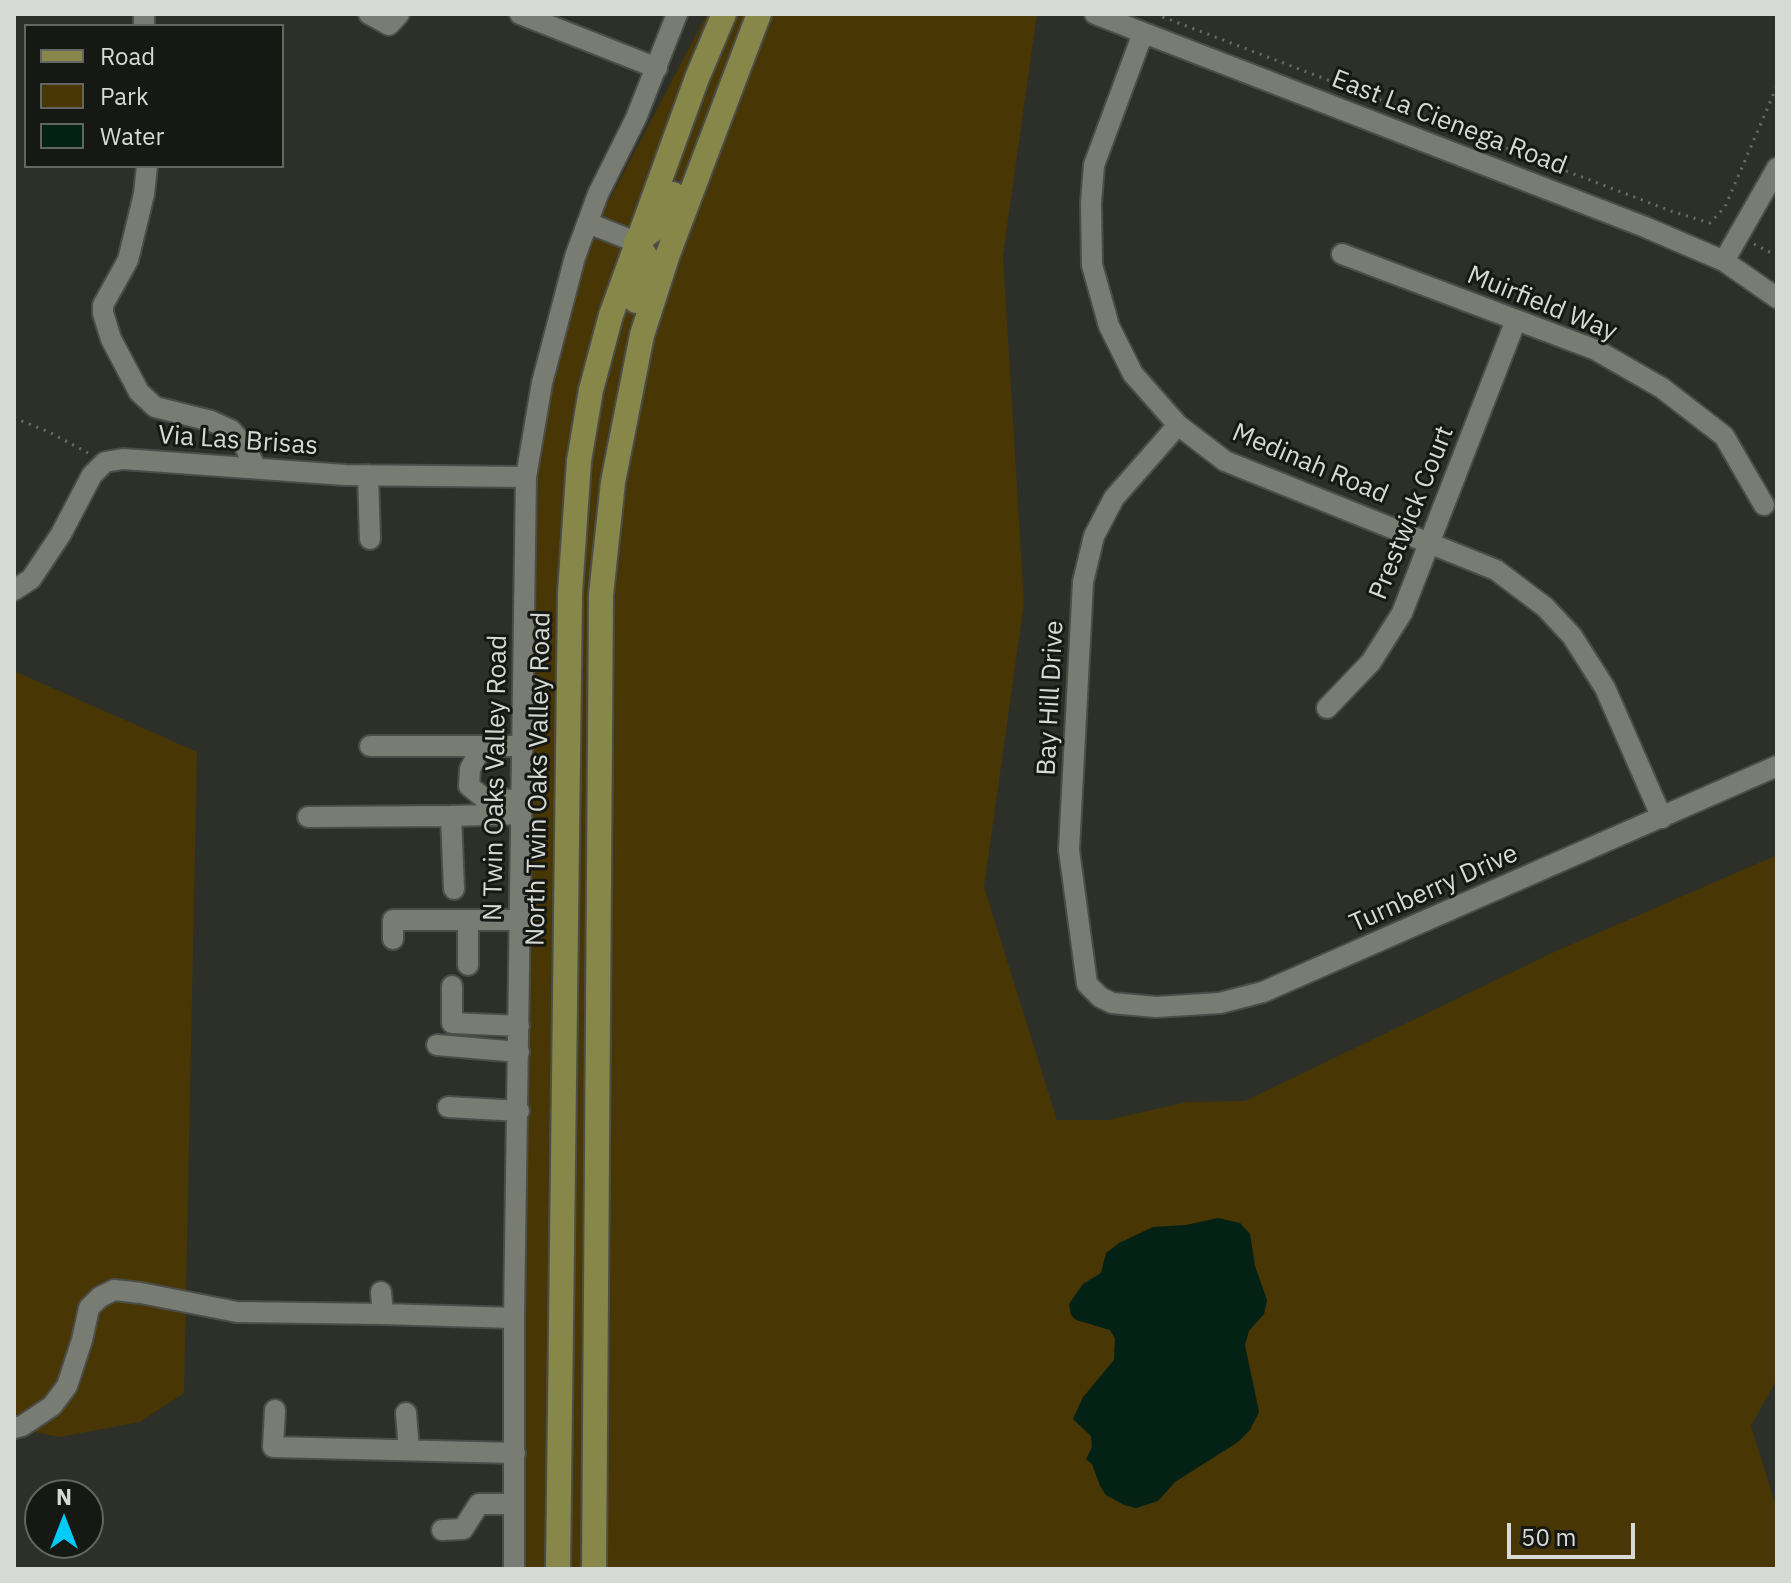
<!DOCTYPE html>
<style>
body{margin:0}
#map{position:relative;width:1791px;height:1583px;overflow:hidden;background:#2d3028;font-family:"IBM Plex Sans",sans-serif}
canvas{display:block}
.frame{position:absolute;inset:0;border:16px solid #d7d9d4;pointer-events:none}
.legend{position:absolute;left:24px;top:24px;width:260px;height:144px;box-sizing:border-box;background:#161814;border:2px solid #636561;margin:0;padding:10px 14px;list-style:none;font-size:24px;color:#d7d9d4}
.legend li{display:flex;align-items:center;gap:16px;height:40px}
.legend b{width:40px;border:2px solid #636561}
.north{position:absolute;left:24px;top:1479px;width:80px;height:80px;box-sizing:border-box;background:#161814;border:2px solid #636561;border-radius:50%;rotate:0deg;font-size:22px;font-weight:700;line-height:32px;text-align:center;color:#d7d9d4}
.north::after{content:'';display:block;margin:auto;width:28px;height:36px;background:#00cbf8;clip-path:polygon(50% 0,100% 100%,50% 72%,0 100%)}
.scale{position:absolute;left:1507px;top:1523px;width:128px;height:36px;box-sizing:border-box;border:4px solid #d7d9d4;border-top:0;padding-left:10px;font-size:24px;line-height:28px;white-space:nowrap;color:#d7d9d4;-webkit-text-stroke:6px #161814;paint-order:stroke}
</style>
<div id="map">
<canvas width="1791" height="1583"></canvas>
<div class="frame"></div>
<ul class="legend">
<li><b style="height:10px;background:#88874a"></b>Road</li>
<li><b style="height:22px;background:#483604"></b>Park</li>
<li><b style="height:22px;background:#032115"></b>Water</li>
</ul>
<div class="north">N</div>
<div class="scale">50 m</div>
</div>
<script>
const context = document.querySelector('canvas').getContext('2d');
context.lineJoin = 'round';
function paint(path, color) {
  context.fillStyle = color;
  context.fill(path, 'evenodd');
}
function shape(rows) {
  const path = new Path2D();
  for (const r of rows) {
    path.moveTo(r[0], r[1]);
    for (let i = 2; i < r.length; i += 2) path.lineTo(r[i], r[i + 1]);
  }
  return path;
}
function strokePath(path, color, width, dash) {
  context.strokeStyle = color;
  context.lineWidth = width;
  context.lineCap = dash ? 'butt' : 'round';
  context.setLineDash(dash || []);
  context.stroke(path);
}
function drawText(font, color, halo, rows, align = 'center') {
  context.font = font + ' "IBM Plex Sans",sans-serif';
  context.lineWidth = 6;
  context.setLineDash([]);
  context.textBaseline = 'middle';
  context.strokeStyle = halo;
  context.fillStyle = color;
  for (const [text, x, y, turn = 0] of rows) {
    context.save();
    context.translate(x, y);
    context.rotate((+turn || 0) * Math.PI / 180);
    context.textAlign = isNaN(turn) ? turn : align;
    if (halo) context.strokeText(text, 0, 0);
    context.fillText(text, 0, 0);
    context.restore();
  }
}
paint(shape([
 [707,14,1037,14,1003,255,1024,603,984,887,1057,1120,1108,1120,1187,1102,1245,1101,1552,953,1777,855,1777,1379,1751,1426,1777,1509,1777,1569,508,1569,511,752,516,474,524,428,537,375,587,242],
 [14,671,197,752,184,1393,140,1422,60,1437,14,1428]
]), '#483604');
paint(shape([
 [1218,1218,1240,1223,1250,1234,1255,1266,1267,1300,1264,1314,1249,1331,1245,1345,1259,1412,1250,1430,1238,1442,1175,1482,1158,1501,1136,1508,1124,1505,1106,1495,1100,1486,1092,1464,1086,1459,1092,1447,1091,1436,1073,1419,1083,1397,1114,1360,1115,1338,1110,1330,1076,1320,1071,1315,1069,1304,1083,1284,1101,1273,1106,1253,1119,1243,1153,1227,1186,1225]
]), '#032115');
const minor = shape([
 [369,14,389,25,399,14],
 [520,14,657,68],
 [1095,14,1645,227,1724,261,1777,298],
 [144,26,144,14],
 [1143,33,1094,165,1091,203,1092,265,1109,326,1133,374,1178,425,1225,461,1496,570,1545,607,1572,636,1605,688,1662,818],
 [147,166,144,194,128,260,103,305,103,313,111,339,139,392,155,407,211,421,231,430,244,445,256,468],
 [588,223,636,242],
 [1342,254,1596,350,1662,388,1724,436,1764,505],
 [1724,261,1777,168],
 [1178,425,1114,498,1094,536,1083,582,1069,850,1087,984,1100,997,1112,1003,1156,1007,1220,1003,1263,992,1777,766],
 [368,475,370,539],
 [14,590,31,579,61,534,92,475,105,462,123,459,345,475,526,477],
 [1327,708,1371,662,1402,613,1516,320],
 [370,746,522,746],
 [482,746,470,769,469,786,485,799,522,800],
 [308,817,451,816],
 [454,889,451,816,521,814],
 [393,939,393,920,468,920],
 [468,965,468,920,520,920],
 [452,986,452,1023,519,1026],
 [437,1045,519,1052],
 [448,1107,519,1111],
 [381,1292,383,1314,514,1318],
 [275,1410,273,1447,515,1453],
 [406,1413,409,1450],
 [14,1428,22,1426,52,1406,67,1386,82,1340,89,1308,100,1297,114,1290,141,1293,237,1312,383,1314],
 [442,1530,463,1529,479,1504,514,1504],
 [514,1569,514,1318,526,477,542,383,575,257,598,194,636,118,677,14]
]);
const major = shape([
 [636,301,646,266,645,255,636,242,663,223,673,194],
 [558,1569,570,593,579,461,591,390,611,315,697,78,724,14],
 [594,1569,601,595,613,482,642,335,668,254,759,14]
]);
strokePath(minor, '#4b4e48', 24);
strokePath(major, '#4b4e48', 28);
strokePath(shape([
 [1155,14,1671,211,1710,223,1725,207,1777,86],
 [1754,244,1777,256],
 [14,418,49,432,90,454]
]), '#6b6e67', 3, [2, 6]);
strokePath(minor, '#787c73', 20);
strokePath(major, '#88874a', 24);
drawText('26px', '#d7d9d4', '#161814', [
 ["East La Cienega Road",1449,123,21],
 ["Muirfield Way",1542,304,22],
 ["Via Las Brisas",238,441,4],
 ["Medinah Road",1310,464,23],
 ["Prestwick Court",1412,513,-68],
 ["Bay Hill Drive",1051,698,-87],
 ["N Twin Oaks Valley Road",496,778,-89],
 ["North Twin Oaks Valley Road",539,779,-89],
 ["Turnberry Drive",1434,889,-24]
]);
</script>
